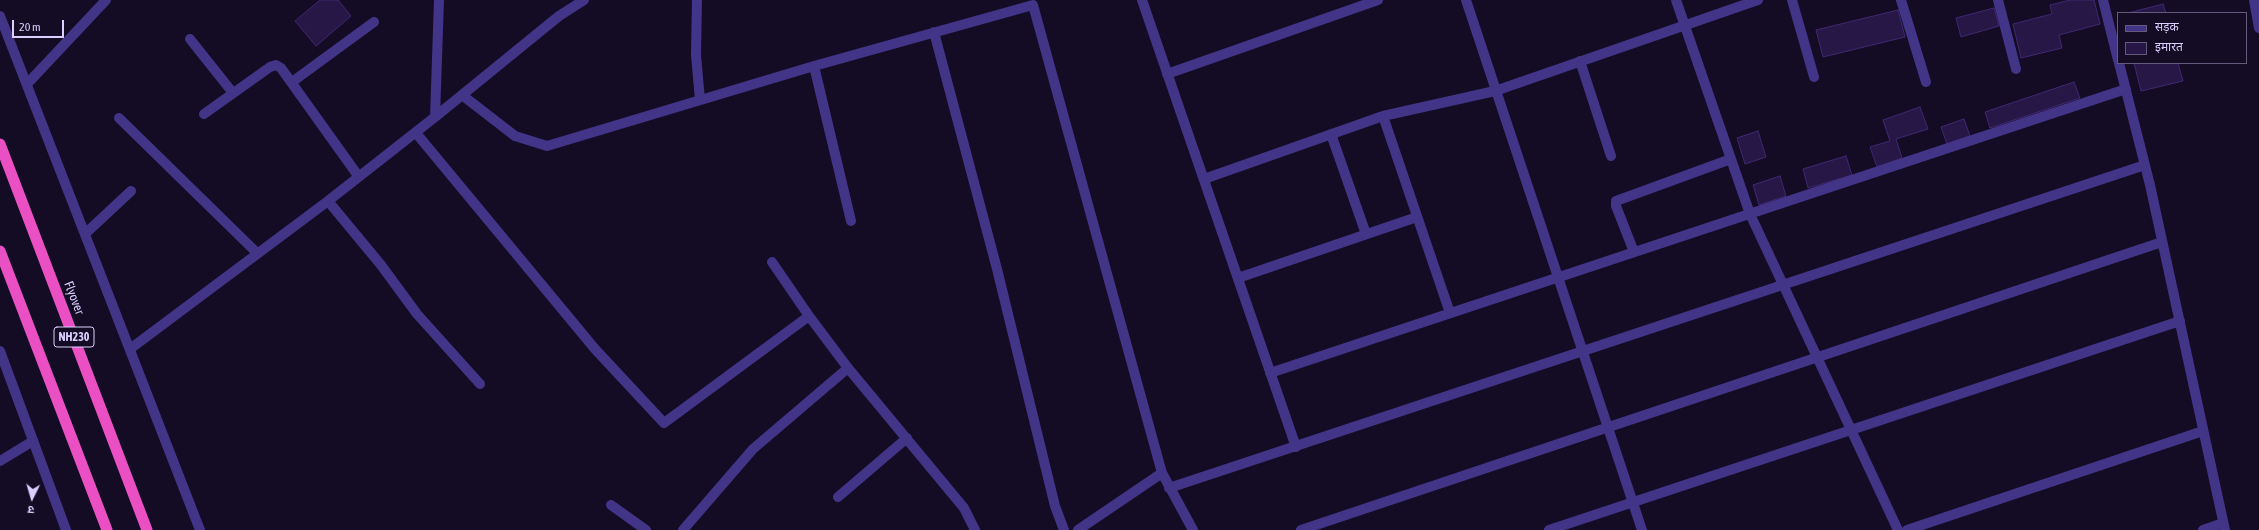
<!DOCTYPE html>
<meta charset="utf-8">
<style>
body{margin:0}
#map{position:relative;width:2259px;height:530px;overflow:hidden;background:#130c24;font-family:"Asap Condensed","Noto Sans Devanagari",sans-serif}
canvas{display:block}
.legend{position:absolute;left:2117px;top:12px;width:130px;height:52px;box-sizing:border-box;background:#130c24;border:1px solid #635a7c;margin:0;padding:5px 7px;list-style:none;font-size:12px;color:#dbcfff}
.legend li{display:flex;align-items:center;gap:8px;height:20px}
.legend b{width:20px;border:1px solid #635a7c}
.north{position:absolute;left:12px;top:478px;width:40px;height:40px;-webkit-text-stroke:3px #130c24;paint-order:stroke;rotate:185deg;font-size:11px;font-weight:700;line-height:16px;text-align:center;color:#dbcfff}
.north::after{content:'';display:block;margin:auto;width:14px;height:18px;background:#dbcfff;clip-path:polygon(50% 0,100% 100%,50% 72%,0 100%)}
.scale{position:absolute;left:12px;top:20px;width:52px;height:18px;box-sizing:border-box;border:2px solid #dbcfff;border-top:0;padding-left:5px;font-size:12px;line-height:14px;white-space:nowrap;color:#dbcfff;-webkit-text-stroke:3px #130c24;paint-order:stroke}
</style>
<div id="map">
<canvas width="2259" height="530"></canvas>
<ul class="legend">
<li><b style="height:5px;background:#423486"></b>सड़क</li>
<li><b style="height:11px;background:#261746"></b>इमारत</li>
</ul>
<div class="north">उ</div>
<div class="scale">20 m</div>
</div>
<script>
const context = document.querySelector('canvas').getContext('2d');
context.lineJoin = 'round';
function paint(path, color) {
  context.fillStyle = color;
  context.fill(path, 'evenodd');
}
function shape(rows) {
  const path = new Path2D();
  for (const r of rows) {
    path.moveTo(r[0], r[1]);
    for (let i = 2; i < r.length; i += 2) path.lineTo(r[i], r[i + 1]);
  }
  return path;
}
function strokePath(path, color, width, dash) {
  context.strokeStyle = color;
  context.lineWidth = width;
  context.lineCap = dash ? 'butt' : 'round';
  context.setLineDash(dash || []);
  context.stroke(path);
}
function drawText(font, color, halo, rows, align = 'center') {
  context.font = font + ' "Asap Condensed",sans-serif';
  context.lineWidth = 3;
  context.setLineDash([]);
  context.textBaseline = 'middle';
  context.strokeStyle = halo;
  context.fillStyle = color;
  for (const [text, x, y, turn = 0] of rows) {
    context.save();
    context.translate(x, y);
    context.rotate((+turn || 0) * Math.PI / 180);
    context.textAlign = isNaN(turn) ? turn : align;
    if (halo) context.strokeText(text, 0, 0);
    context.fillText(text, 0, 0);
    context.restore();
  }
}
const building = shape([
 [320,0,338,0,351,16,316,46,295,21,320,0],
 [2070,0,2094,0,2100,24,2059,35,2062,48,2021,58,2013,24,2052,14,2050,5,2070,0],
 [2163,4,2166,13,2128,13,2163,4],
 [1994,8,1999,26,1961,37,1956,18,1994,8],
 [1898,10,1905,37,1823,57,1816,30,1898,10],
 [2134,63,2178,63,2183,81,2141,91,2134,63],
 [2074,82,2080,98,1990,128,1985,112,2074,82],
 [1920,107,1928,129,1896,139,1902,158,1877,167,1870,147,1890,141,1883,120,1920,107],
 [1964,119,1970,136,1947,144,1941,127,1964,119],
 [1758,131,1766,157,1745,164,1737,138,1758,131],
 [1846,156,1852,175,1808,188,1803,169,1846,156],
 [1780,176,1786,196,1759,205,1753,185,1780,176]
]);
paint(building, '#261746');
strokePath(building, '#402873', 1);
strokePath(shape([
 [439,0,435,117,559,16,584,0],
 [697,0,696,55,700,100],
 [1142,0,1296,447],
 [1466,0,1642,530],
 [1676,0,1750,214,1898,530],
 [1792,0,1814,77],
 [1901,0,1926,82],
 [1998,0,2016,69],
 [2103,0,2118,60],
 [2254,0,2259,28],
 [934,32,997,269,1055,506,1064,530],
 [190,39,233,93],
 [1580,61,1611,156],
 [2119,63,2150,185,2225,530],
 [814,66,851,221],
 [1167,74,1378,0],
 [292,82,374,22],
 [28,83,106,0],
 [462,95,515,136,547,146,814,66,1033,5,1162,473,1193,530],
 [204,114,270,67,276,65,281,68,359,177],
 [1383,116,1450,313],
 [119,118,257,253],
 [416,133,595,349,664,423,809,316,848,368,964,508,975,530],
 [1331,134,1366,234],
 [1204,179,1383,116,1495,91,1758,0],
 [328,201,381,265,417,314,480,384],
 [86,233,131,191],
 [1634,252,1616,206,1616,201,1731,159],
 [772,262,809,316],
 [1238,278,1417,217],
 [130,349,328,201,435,117],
 [1270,373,2126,89],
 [0,461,33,441],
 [1169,488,2145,165],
 [838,497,907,438],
 [611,505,646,530],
 [683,530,753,449,848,368],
 [1078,530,1162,473],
 [1301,530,2162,242],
 [1549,530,2180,321],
 [1907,530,2203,431],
 [2203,530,2223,523]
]), '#423486', 10);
strokePath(shape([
 [0,16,200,530],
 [0,351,66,530]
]), '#423486', 10);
strokePath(shape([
 [0,144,147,530],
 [0,251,107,530]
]), '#ea50c4', 11);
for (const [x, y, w] of [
 [74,337,40]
]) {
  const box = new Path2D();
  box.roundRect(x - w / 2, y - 10, w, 20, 3);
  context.fillStyle = '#130c24';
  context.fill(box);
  strokePath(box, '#dbcfff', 1);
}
drawText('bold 12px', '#dbcfff', null, [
 ["NH230",74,337]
]);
drawText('13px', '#dbcfff', '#130c24', [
 ["Flyover",74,298,69]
]);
</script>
